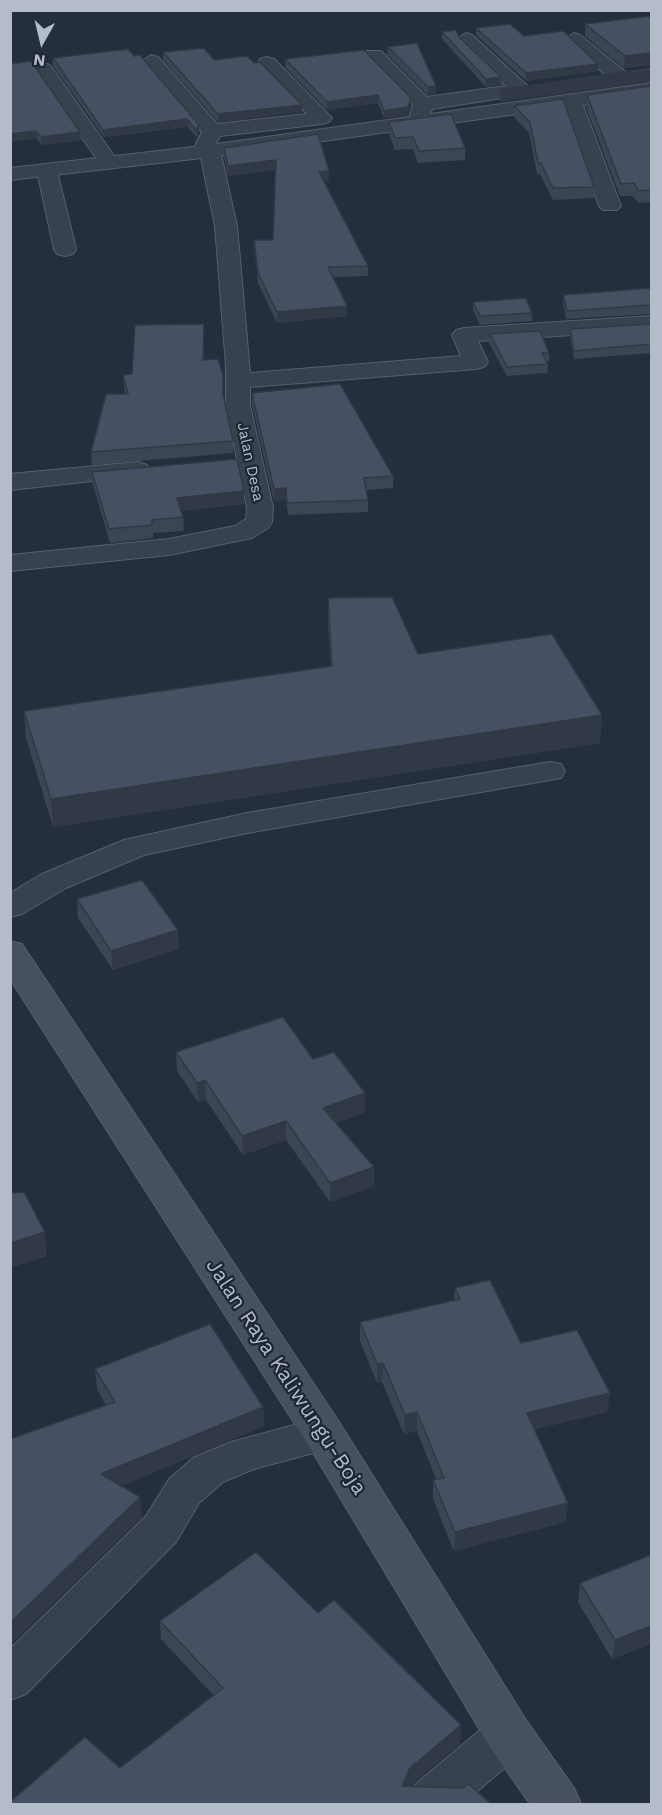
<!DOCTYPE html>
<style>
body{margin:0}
#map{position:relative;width:662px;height:1815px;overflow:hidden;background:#242f3e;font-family:"Work Sans",sans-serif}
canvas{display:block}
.frame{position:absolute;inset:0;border:12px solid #b4bcc9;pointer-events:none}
.north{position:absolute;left:12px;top:12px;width:60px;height:60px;-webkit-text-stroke:4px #1d2633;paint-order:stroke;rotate:188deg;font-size:16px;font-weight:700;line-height:24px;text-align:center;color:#b4bcc9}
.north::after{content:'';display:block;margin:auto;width:21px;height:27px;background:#b4bcc9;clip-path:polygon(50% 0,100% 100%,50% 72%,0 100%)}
</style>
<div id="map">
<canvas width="662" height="1815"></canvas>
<div class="frame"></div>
<div class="north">N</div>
</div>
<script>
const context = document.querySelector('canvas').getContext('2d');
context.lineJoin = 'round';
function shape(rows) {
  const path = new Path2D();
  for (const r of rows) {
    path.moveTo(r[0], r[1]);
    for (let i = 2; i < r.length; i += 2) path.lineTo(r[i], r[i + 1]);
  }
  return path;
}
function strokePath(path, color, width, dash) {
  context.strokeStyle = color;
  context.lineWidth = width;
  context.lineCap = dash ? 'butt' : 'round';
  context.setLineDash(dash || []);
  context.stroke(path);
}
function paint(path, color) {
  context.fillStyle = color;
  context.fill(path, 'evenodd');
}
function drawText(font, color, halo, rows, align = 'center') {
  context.font = font + ' "Work Sans",sans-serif';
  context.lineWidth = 4.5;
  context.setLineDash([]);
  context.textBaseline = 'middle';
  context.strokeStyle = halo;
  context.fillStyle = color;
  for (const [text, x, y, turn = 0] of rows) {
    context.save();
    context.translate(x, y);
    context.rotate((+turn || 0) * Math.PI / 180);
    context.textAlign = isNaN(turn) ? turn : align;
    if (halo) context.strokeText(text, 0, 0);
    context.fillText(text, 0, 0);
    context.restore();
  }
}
const minor = shape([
 [466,33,472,35,531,89,521,95,432,109,425,126,411,126,408,122,413,105,365,55,367,51,381,51,427,97,506,86,460,43,457,39,466,33],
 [574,33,580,35,627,73,630,77,627,81,613,81,568,43,565,39,574,33],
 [151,55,158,57,217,124,307,114,260,67,258,63,260,59,267,57,274,59,332,118,329,122,322,124,220,136,215,145,220,150,237,226,250,373,461,356,452,335,456,330,464,328,652,316,652,330,478,341,488,362,484,367,476,369,250,387,250,406,273,508,272,522,268,528,252,538,169,555,10,571,10,555,169,539,235,526,246,519,247,508,226,406,226,366,215,226,201,158,192,152,202,132,142,61,151,55],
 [43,63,50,65,115,157,118,161,115,165,101,165,34,69,43,63],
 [571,94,581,100,621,206,617,210,603,210,599,206,561,100,571,94],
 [47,165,54,167,57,171,76,249,73,254,65,256,57,254,54,249,37,171,40,167,47,165],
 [138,462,147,465,151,470,147,475,10,490,10,474,138,462],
 [550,762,561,764,565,771,561,778,247,833,144,855,66,888,22,914,10,917,10,893,42,874,124,840,247,813,550,762],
 [324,1417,339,1422,345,1434,339,1446,254,1469,223,1482,199,1503,176,1542,26,1694,10,1700,10,1649,146,1516,169,1479,193,1458,231,1442,324,1417],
 [509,1714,526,1720,532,1735,526,1750,462,1804,404,1804,411,1788,492,1720,509,1714]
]);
const tertiary = shape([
 [652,83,652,95,202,158,10,180,10,168,202,146,652,83]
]);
const secondary = shape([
 [10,941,22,944,339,1422,526,1720,574,1788,581,1804,530,1804,492,1750,309,1446,10,979,10,941]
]);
strokePath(minor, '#565f6c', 2);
strokePath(tertiary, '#565f6c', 2);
strokePath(secondary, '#565f6c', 2);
paint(minor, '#38414e');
paint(tertiary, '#38414e');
paint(secondary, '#465061');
paint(shape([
 [651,16,651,65,624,68,585,36,585,24],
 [476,28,598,64,598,71,526,81,476,35],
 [442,32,459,37,501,77,501,84,486,87,442,39],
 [388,47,436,94,428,95,387,54],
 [128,49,199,132,197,138,188,127,104,137,53,66,53,58],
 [163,52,214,60,302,112,218,122,163,60],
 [285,59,411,98,410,106,408,115,384,118,378,103,327,110,285,67],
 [10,64,80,132,81,140,41,145,37,138,10,142],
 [651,86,651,202,638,203,633,196,620,196,586,107,587,95],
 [514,106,594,187,594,198,553,200,540,174,537,174,529,133,514,117],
 [389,122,465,148,465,160,418,163,413,149,395,150,389,134],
 [224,148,329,181,324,182,368,266,368,276,333,277,347,306,347,316,277,323,258,283,254,240,273,240,275,170,228,176,224,157],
 [651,288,651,314,566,319,563,303,563,295],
 [473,302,532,313,532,321,480,325,473,310],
 [651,324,651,353,574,359,570,337,570,329],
 [490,334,549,353,549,361,546,361,548,364,547,373,507,376,489,343],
 [204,336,204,360,224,396,233,441,233,453,92,465,91,452,125,394,124,387,123,375,132,374],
 [252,393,393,476,393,488,366,490,368,500,368,512,288,515,286,500,274,501,252,405],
 [92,472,244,491,244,504,181,511,183,517,184,531,153,533,153,538,110,543,93,485],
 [328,598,418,654,600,743,53,827,26,738,24,711,331,666,328,625],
 [77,899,179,949,113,970,78,918],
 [176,1052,313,1059,365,1112,336,1123,374,1167,374,1186,330,1202,286,1140,243,1155,206,1100,198,1102,177,1071],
 [455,1288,521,1343,610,1393,607,1412,534,1429,566,1522,454,1551,433,1499,433,1480,436,1479,417,1431,404,1434,382,1382,377,1383,360,1341,360,1322,454,1301],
 [95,1369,263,1407,264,1426,121,1486,140,1497,142,1517,10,1645,106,1405,97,1389],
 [651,1555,651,1644,612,1659,578,1602,580,1583],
 [318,1613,461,1725,460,1744,409,1786,491,1804,120,1768,213,1695,161,1639,160,1621]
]), '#3b4654');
paint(shape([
 [651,53,651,65,624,68,625,56],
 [598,64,598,71,526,81,526,73],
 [651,70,651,82,500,102,500,90],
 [501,77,501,84,486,87,486,79],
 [436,86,436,94,428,95,428,87],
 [378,95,378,103,327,110,327,102],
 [411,98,410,106,408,115,384,118,384,111],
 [302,105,302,112,218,122,218,114],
 [187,119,188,127,104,137,103,130],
 [199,125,199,132,197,138,196,130],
 [36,131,37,138,10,142,10,134],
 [80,132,81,140,41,145,41,137],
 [276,160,276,170,228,176,228,166],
 [329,171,329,181,319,182,319,172],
 [347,306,347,316,277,323,277,312],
 [286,488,286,500,274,501,274,489],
 [244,491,244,504,178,511,177,498],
 [602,715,600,743,53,827,51,799],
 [178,930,179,949,113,970,111,951],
 [205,1080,206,1100,198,1102,197,1083],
 [365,1093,365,1112,323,1127,323,1108],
 [286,1121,286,1140,243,1155,242,1136],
 [374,1167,374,1186,330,1202,330,1183],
 [45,1232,47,1256,10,1268,10,1243],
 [383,1363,382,1382,377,1383,377,1364],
 [610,1393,607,1412,525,1432,527,1413],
 [263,1407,264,1426,103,1494,101,1474],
 [417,1412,417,1431,404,1434,405,1415],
 [140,1497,142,1517,10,1645,10,1623],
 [568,1503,566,1522,454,1551,455,1532],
 [651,1626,651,1644,612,1659,615,1640],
 [461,1725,460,1744,410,1786,402,1786,410,1768]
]), '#303945');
const building = shape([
 [651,16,651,53,625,56,585,24,651,16],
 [510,24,524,36,563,31,598,64,526,73,476,28,510,24],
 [456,30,459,37,501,77,486,79,442,32,456,30],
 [417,43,436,86,428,87,388,47,417,43],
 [204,48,214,60,247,56,254,63,260,62,302,105,218,114,163,52,204,48],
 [128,49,134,56,140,55,199,125,196,130,187,119,103,130,53,58,128,49],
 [364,50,411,98,408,107,384,111,378,95,327,102,285,59,364,50],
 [31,61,80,132,41,137,36,131,10,134,10,64,31,61],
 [651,68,651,70,500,90,651,68],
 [651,86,651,190,639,191,634,183,621,184,587,95,651,86],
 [563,99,594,187,553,188,541,163,538,163,530,122,514,106,563,99],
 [451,114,465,148,419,151,413,137,395,138,389,122,451,114],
 [318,134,329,171,319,172,368,266,328,267,347,306,277,312,258,273,254,240,273,240,276,160,228,166,224,148,318,134],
 [651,288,651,305,567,311,563,295,651,288],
 [526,298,532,313,480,316,473,302,526,298],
 [204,324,203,360,218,359,223,375,223,394,233,441,91,452,106,394,128,394,123,375,132,374,135,325,204,324],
 [651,324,651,344,574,351,570,329,651,324],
 [540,331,549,353,542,353,548,364,507,367,490,334,540,331],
 [340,384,393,476,364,478,368,500,287,503,286,488,274,489,252,393,340,384],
 [237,459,244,491,177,498,183,517,152,520,152,525,109,529,92,472,237,459],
 [392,597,418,654,552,634,602,715,51,799,24,711,332,666,328,598,392,597],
 [142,880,178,930,111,951,77,899,142,880],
 [283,1017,313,1059,334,1052,365,1093,323,1108,374,1167,330,1183,286,1121,242,1136,205,1080,197,1083,176,1052,283,1017],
 [24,1192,45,1232,10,1243,10,1193,24,1192],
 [490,1280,521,1343,577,1330,610,1393,527,1413,568,1503,455,1532,433,1480,444,1478,417,1412,405,1415,383,1363,377,1364,360,1322,460,1299,455,1288,490,1280],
 [210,1324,263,1407,101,1474,140,1497,10,1623,10,1439,115,1402,95,1369,210,1324],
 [256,1552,318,1613,334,1600,461,1725,410,1768,402,1786,463,1788,469,1784,491,1804,10,1804,10,1802,85,1737,120,1768,223,1688,160,1621,256,1552],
 [651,1555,651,1626,615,1640,580,1583,651,1555]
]);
paint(building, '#455162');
strokePath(building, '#303945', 1.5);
drawText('15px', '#b4bcc9', '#1d2633', [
 ["Jalan Desa",250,462,78]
]);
drawText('21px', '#b4bcc9', '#1d2633', [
 ["Jalan Raya Kaliwungu-Boja",286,1377,57]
]);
</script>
